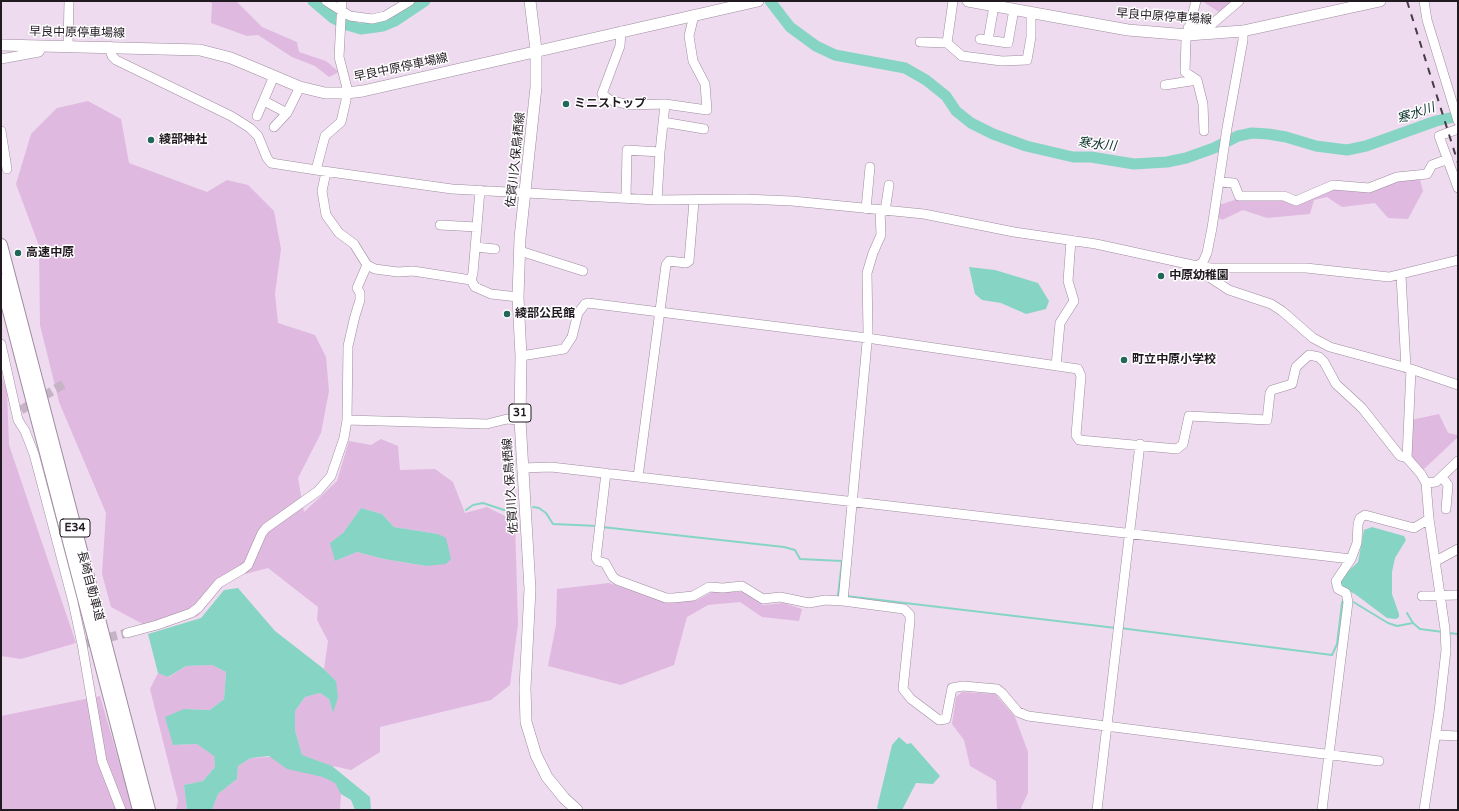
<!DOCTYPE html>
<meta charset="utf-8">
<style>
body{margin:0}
#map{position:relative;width:1459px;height:811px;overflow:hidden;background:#efdbef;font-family:"Varela Round",sans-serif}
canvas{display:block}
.frame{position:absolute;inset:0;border:2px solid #211a21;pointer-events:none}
</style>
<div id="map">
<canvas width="1459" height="811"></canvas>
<div class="frame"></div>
</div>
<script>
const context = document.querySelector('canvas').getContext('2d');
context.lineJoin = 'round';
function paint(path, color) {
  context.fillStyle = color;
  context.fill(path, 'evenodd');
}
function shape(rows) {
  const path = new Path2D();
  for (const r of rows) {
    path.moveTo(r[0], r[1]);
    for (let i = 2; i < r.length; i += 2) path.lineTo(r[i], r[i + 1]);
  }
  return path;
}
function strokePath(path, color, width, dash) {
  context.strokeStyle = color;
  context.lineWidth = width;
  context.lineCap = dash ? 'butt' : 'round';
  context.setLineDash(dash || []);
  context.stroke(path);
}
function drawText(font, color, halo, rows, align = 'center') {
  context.font = font + ' "Varela Round","Noto Sans JP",sans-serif';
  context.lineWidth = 3;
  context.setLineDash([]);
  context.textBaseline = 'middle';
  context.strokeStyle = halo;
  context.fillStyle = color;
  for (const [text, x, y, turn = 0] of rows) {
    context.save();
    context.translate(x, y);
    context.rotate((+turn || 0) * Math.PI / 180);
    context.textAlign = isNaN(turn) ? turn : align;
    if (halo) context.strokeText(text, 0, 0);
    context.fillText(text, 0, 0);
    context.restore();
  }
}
paint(shape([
 [206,1,236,1,262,27,297,42,299,52,326,61,339,72,329,77,315,66,292,57,258,35,247,36,211,23,212,3],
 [1202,1,1232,1,1219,12],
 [88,101,121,119,129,163,207,192,227,180,248,185,274,211,281,249,275,294,278,323,315,335,326,357,329,391,321,433,298,478,304,512,337,481,349,441,371,445,381,439,398,446,400,470,435,469,453,482,465,513,487,507,515,521,518,624,510,685,491,700,380,727,380,752,351,770,333,766,341,794,340,810,212,810,218,794,237,779,238,766,251,758,302,755,295,730,295,711,305,697,320,693,329,699,333,713,336,681,324,669,328,641,317,620,318,607,268,568,230,578,198,616,154,630,111,607,102,574,106,513,59,402,40,325,39,246,16,184,31,134,57,108],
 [361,508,382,514,394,527,438,534,426,566,384,559,357,552,335,561,343,533],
 [1399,180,1420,180,1423,191,1408,219,1388,218,1375,203,1342,207,1327,197,1314,200,1310,214,1267,218,1243,210,1222,220,1217,216,1219,205,1241,198,1284,200,1333,188],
 [1,373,7,392,9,445,76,643,21,659,1,656],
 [1439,414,1448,433,1458,435,1458,437,1423,470,1410,456,1411,420],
 [609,583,668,602,697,600,712,592,744,592,763,605,784,603,802,609,799,621,762,617,740,602,708,605,687,617,674,665,621,685,548,666,556,625,557,589],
 [212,665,226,672,224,699,210,710,184,709,173,745,197,744,214,755,215,767,203,781,184,785,187,810,176,810,178,801,150,689,158,673,169,677,186,666],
 [962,692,995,694,1015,717,1028,752,1028,793,1020,810,997,810,996,781,970,766,964,740,952,724,956,697],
 [100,696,133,810,1,810,1,716]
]), '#dfb9e0');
paint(shape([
 [969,267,995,270,1038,283,1049,301,1046,309,1026,314,1001,303,982,300,975,294],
 [361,508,382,514,394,527,438,534,446,538,451,559,446,564,426,566,384,559,357,552,335,561,330,543,343,533],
 [1372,527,1404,536,1406,540,1395,558,1392,572,1392,594,1399,614,1399,617,1396,619,1387,618,1355,594,1344,589,1341,584,1342,577,1358,562,1364,530],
 [238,588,275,631,324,669,336,681,338,697,333,713,329,699,320,693,305,697,295,711,295,730,302,755,332,766,370,797,371,810,355,810,351,800,341,794,335,783,323,777,287,769,269,756,251,758,238,766,237,779,218,794,212,810,187,810,184,785,203,781,215,767,214,756,197,744,173,745,165,717,184,709,210,710,224,699,226,672,212,665,186,666,168,677,158,673,148,634,201,618,224,590],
 [899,737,907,744,911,743,940,776,933,784,916,783,902,810,880,810,877,808,892,745]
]), '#86d5c4');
strokePath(shape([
 [533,507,539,508,546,513,553,524,598,526],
 [466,510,473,505,483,503,504,510,514,509],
 [602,527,784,547,795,550,800,559,842,561,838,595,842,596],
 [846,596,1116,628],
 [1350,600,1388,623,1397,626,1413,623],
 [1407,613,1413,623,1420,629,1443,632],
 [1120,628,1332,655,1337,644,1342,603,1344,599],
 [1448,633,1458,634]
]), '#86d5c4', 2);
strokePath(shape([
 [313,1,333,18,344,24,361,29,383,26,395,21,425,1],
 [770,1,790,27,816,46,835,55,905,68,926,80,946,96,956,111,971,123,993,134,1026,146,1073,157,1091,157,1134,164,1167,162,1186,158,1214,148,1238,136,1252,133,1268,134,1286,137,1316,146,1347,150,1366,146,1436,121,1458,116]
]), '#86d5c4', 11);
strokePath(shape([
 [21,410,67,382],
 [82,644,127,633]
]), '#c6b4c6', 9, [9, 4.5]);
const minor = shape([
 [326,1,350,16,372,19,385,16,410,1],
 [1196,1,1186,40,1185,72,1197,80,1203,104,1204,131],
 [1424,1,1427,20,1458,121],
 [1188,28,1199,29,1211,25,1239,1],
 [621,31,620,46,602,94,610,100,629,105,665,104,707,110,705,84,693,61,689,36,694,15],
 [980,39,1008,43,1014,9],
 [988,40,994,6],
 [920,42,947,43,953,1],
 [947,43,962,56,1002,61,1027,60,1031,37,1031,12],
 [68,46,69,1],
 [109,46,112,56,116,60,231,116,250,128,258,136,267,158,271,163,316,170,452,189,657,200,744,199,792,201,924,214,1014,232,1096,244,1197,266,1211,268,1306,268,1389,277,1458,260],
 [1,59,39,52,42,46],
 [1165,85,1197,80],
 [264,101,287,113],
 [257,116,274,76],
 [663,122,704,129],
 [274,127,287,113,300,87],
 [1458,129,1439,136,1458,188],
 [1,131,7,169],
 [316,170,325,136,341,122,346,100,347,88,339,57,342,1],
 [326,172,322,191,326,215,339,233,354,244,367,265,375,269,398,272,413,271,471,280,475,287,491,294,518,297],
 [1220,182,1234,183,1239,196,1284,196,1296,201,1333,185,1369,188,1397,177,1427,174,1432,165,1448,159],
 [626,198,627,150,660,152],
 [657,200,660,152,665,104],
 [866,209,870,167],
 [885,211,889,185],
 [440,225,477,227],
 [475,247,495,249],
 [520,251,583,271],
 [1197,266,1200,271,1229,290,1271,304,1282,311,1313,338,1330,347,1411,369,1458,385],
 [1197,266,1203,262,1207,253,1212,228,1227,128,1243,40,1243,31],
 [1401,275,1406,368],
 [471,280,473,273,480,190],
 [1,344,18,420,25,431,34,454,73,602,82,644,102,761,121,810],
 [521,356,564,349,572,337,578,313,585,304,588,303,867,338,1078,369,1081,376,1076,435,1079,440,1177,449,1183,444,1189,416,1267,420,1270,393,1272,390,1292,384,1296,367,1309,355,1319,357,1324,362,1336,384,1362,408,1400,456,1407,458,1421,474,1426,483,1429,519,1445,629,1446,650,1439,712,1424,810],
 [1056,366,1060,323,1074,301,1068,281,1071,240],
 [347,420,487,424,507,419,520,420],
 [1407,458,1411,369],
 [522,468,551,467,1351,559],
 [606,473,596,558,598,561,605,563,613,577,617,580,666,598,673,598,693,596,709,587,723,588,742,586,763,599,780,597,809,603,825,600,843,601,904,609,910,615,910,621,903,689,911,699,939,720,946,719,952,688,963,686,997,689,1002,693,1018,712,1028,716,1379,761],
 [638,477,666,265,669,261,686,263,689,261,694,201],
 [1442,477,1448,485,1446,509],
 [1426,483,1436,482,1458,461],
 [1436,561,1458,549],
 [1422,596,1458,595],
 [843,601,868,332,867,273,873,253,881,235,880,210],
 [127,633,157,625,191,613,198,608,219,583,243,569,248,565,262,533,266,528,318,491,331,476,344,438,347,420,348,346,355,316,360,300,360,293,357,288,367,265],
 [1436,735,1458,736],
 [1097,810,1140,444],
 [1322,810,1348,602,1346,593,1338,589,1336,581,1351,559,1357,543,1358,524,1360,518,1365,515,1414,528,1429,519]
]);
const major = shape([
 [530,1,536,50,536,87,520,238,518,297,521,356,520,420,530,589,525,688,526,722,536,755,547,777,564,798,577,810],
 [968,1,1128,30,1188,35,1243,31,1380,1],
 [1,45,200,50,231,58,300,87,325,93,347,93,363,91,758,1]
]);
const highway = shape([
 [1,245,149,810],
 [1,280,139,810]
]);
strokePath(minor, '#9e8c9f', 10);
strokePath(major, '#9e8c9f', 12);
strokePath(highway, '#9e8c9f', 14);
strokePath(minor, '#fff', 9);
strokePath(major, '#fff', 11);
strokePath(highway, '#fff', 12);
strokePath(shape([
 [1407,1,1458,163]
]), '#453c45', 2, [7, 7]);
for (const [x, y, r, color] of [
 [566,104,4,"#21675a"],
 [151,140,4,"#21675a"],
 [18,253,4,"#21675a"],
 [1161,276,4,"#21675a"],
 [507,314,4,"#21675a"],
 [1124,360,4,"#21675a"]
]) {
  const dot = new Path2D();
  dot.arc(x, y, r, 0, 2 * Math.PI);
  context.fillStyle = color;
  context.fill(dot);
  strokePath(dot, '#fff', 1.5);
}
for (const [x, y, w] of [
 [520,413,22],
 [75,528,30]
]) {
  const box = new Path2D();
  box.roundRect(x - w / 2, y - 9, w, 18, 3);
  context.fillStyle = '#fff';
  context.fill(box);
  strokePath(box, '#211a21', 1);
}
drawText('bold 11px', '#211a21', null, [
 ["31",520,413],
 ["E34",75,528]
]);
drawText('12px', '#211a21', '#fff', [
 ["早良中原停車場線",1164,17,4],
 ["早良中原停車場線",77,33,1],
 ["早良中原停車場線",401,68,-12],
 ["佐賀川久保鳥栖線",516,160,-84],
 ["佐賀川久保鳥栖線",511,486,-94],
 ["長崎自動車道",90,586,75]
]);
drawText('bold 12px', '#211a21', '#fff', [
 ["ミニストップ",574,104],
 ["綾部神社",159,140],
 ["高速中原",26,253],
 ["中原幼稚園",1169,276],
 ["綾部公民館",515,314],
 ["町立中原小学校",1132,360]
], 'left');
drawText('italic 13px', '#0a312a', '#fff', [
 ["寒水川",1416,114,-19],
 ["寒水川",1097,145,6]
]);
</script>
